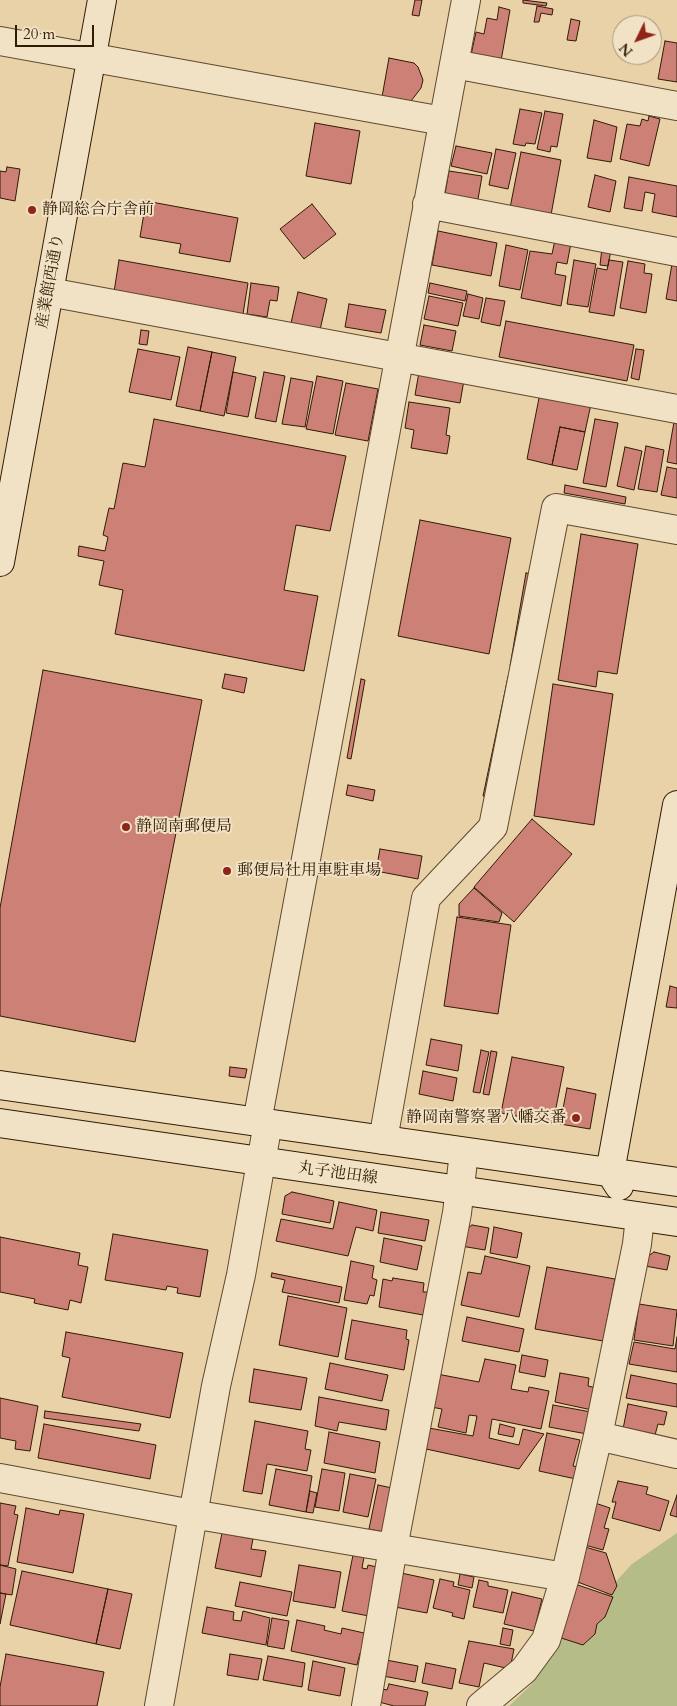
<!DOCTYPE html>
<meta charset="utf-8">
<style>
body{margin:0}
#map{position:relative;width:677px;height:1706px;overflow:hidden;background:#e9d2a8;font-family:Cardo,serif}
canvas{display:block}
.north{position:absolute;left:612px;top:15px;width:50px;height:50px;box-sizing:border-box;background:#f1e2c6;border:1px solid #a49278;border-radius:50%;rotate:228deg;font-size:14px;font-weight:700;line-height:20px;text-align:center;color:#311b04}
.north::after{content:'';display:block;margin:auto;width:18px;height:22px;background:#8f2418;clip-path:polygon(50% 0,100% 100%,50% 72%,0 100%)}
.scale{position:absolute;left:15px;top:25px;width:79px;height:22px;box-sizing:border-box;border:2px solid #311b04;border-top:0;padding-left:6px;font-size:15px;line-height:18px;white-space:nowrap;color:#311b04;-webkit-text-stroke:4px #f1e2c6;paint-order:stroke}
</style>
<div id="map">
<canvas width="677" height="1706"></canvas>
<div class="north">N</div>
<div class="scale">20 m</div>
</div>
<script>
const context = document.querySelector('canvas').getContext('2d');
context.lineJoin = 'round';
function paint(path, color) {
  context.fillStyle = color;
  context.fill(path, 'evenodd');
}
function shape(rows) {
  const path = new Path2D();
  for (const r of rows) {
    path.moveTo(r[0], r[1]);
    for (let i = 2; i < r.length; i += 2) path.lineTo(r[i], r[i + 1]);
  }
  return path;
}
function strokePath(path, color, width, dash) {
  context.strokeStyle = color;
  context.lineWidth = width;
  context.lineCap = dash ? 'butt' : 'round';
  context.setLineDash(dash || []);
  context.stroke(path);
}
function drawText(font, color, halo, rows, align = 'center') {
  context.font = font + ' Cardo,"Noto Serif JP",serif';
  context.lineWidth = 4;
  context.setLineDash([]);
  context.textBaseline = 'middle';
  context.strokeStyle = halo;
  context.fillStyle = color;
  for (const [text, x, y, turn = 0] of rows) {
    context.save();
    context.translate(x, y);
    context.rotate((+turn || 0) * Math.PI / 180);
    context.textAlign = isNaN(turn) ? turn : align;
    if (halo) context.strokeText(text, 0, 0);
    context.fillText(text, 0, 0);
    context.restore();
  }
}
paint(shape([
 [677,1533,677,1706,509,1706,531,1685,558,1644,632,1564]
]), '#b6bc88');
const building = shape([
 [415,0,422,0,419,16,412,15,415,0],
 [523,0,547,3,546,6,523,3,523,0],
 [537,6,553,9,552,15,541,13,539,22,534,22,537,6],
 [499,7,510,10,501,61,471,55,476,32,484,34,487,18,497,20,499,7],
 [571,19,580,21,576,41,567,40,571,19],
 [665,41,677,43,677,82,658,79,665,41],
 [389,58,414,63,418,67,423,80,421,88,411,101,382,97,389,58],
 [520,109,542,113,535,144,526,143,525,146,513,144,520,109],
 [545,111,563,114,557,147,551,146,550,152,537,149,545,111],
 [649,116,660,119,649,166,620,159,627,124,640,126,642,119,648,121,649,116],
 [594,120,617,127,611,162,587,158,594,120],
 [315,123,360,131,351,184,306,176,315,123],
 [456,146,492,153,487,174,451,166,456,146],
 [496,149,516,153,508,189,489,185,496,149],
 [521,152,561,160,551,215,510,208,521,152],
 [7,167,20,169,15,201,0,198,0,171,6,172,7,167],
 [449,171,482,176,477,205,444,199,449,171],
 [595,175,616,181,610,212,588,207,595,175],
 [629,177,677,186,677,217,652,212,655,194,645,192,642,211,624,208,629,177],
 [146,201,238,218,230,262,179,253,181,244,140,237,146,201],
 [312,204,336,234,304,259,280,229,312,204],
 [438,231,497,243,491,276,432,265,438,231],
 [555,240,571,243,567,264,557,262,555,274,566,276,561,306,521,298,530,251,552,254,555,240],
 [506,245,528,250,520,290,499,286,506,245],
 [602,248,611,250,608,266,600,265,602,248],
 [119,260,248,283,243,314,114,292,119,260],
 [574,260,596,264,588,307,567,304,574,260],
 [609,260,623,262,614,316,589,312,597,268,607,270,609,260],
 [628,261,645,264,644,273,652,274,646,313,620,308,628,261],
 [672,264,677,265,677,301,666,299,672,264],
 [251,283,279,287,277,301,270,300,267,317,247,314,251,283],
 [430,283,467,291,465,301,428,293,430,283],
 [298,292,327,299,320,330,291,323,298,292],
 [468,294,483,298,479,319,463,316,468,294],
 [429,296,463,303,458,326,424,319,429,296],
 [486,298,505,301,500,326,481,322,486,298],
 [349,304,386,310,381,333,345,327,349,304],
 [506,321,634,345,627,381,499,357,506,321],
 [424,325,456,331,452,351,420,345,424,325],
 [141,330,149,331,147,345,139,344,141,330],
 [188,347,212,352,200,411,176,406,188,347],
 [138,349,180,357,171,400,129,392,138,349],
 [636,349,644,350,639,380,631,378,636,349],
 [212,352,236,357,224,416,200,411,212,352],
 [233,372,256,377,248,417,226,413,233,372],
 [264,372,285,376,276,422,255,418,264,372],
 [419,372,464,380,460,403,415,395,419,372],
 [317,376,343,381,333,434,306,429,317,376],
 [291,378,313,382,305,427,282,424,291,378],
 [346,383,378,389,368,441,335,435,346,383],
 [540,393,591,404,585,432,560,427,552,465,527,459,540,393],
 [409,402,450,408,446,435,450,436,447,454,411,448,414,430,405,428,409,402],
 [154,419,346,456,330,531,296,525,284,590,318,596,304,671,115,634,123,590,99,585,104,561,78,556,79,546,105,551,108,537,103,535,109,508,114,509,123,463,145,467,154,419],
 [595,419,618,423,606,487,583,483,595,419],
 [674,422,677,422,677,464,667,462,674,422],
 [560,427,585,432,577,470,552,465,560,427],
 [646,446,664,450,657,492,638,489,646,446],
 [625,447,642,451,634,490,617,486,625,447],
 [667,467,677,469,677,498,661,495,667,467],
 [565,485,626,497,625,504,564,493,565,485],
 [420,520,511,538,489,654,398,636,420,520],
 [581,534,638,544,617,674,598,671,596,687,558,680,581,534],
 [526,573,534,574,518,667,510,666,526,573],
 [43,670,202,700,135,1042,0,1016,0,908,43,670],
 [225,674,247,678,244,693,222,688,225,674],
 [508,677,516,679,491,798,483,796,508,677],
 [361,679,365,680,351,759,347,758,361,679],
 [553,684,613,694,594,825,534,816,553,684],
 [348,785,375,790,373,801,346,795,348,785],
 [532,819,572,854,514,922,474,887,532,819],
 [380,849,422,856,418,879,376,871,380,849],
 [474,888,502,913,499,922,459,916,459,904,474,888],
 [457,917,511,925,498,1014,444,1006,457,917],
 [670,986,677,988,677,1008,666,1007,670,986],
 [431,1039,462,1045,458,1071,426,1065,431,1039],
 [481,1050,489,1052,480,1093,473,1092,481,1050],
 [491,1051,497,1052,489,1095,483,1094,491,1051],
 [512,1057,564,1067,553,1123,501,1113,512,1057],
 [230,1067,247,1069,245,1078,229,1076,230,1067],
 [423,1071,457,1078,453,1101,419,1094,423,1071],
 [567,1088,596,1094,590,1129,560,1124,567,1088],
 [292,1192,334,1201,330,1223,282,1214,285,1196,292,1192],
 [339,1202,377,1210,373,1231,356,1227,348,1256,276,1241,281,1219,333,1229,339,1202],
 [381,1212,429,1220,425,1241,378,1233,381,1212],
 [472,1225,489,1228,485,1250,461,1246,464,1231,472,1225],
 [494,1227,522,1233,517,1258,490,1253,494,1227],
 [113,1234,208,1250,200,1297,177,1293,178,1288,167,1286,166,1290,105,1280,113,1234],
 [0,1237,80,1253,78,1265,88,1267,81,1303,70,1300,68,1310,34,1303,35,1299,0,1292,0,1237],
 [384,1238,422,1246,417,1270,380,1262,384,1238],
 [654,1252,670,1256,667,1270,645,1266,647,1257,654,1252],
 [485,1256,530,1266,519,1317,461,1305,468,1272,481,1274,485,1256],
 [351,1261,374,1266,372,1278,377,1280,374,1296,370,1295,367,1304,344,1300,351,1261],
 [547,1267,615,1279,603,1341,535,1329,547,1267],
 [272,1273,342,1287,339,1303,282,1292,285,1280,271,1277,272,1273],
 [393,1278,424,1283,423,1292,428,1292,423,1315,379,1307,383,1279,392,1281,393,1278],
 [288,1296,347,1308,338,1357,279,1345,288,1296],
 [639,1304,677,1310,673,1346,634,1340,639,1304],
 [467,1317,524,1329,519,1352,462,1341,467,1317],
 [352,1320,407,1330,406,1339,409,1340,404,1370,345,1359,352,1320],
 [66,1332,183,1353,170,1418,62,1397,70,1358,62,1356,66,1332],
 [677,1337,677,1372,629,1364,634,1342,675,1349,677,1337],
 [522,1355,548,1360,545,1377,519,1372,522,1355],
 [485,1359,516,1365,511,1389,528,1392,529,1387,549,1391,541,1429,492,1419,489,1438,519,1445,523,1429,544,1434,519,1469,426,1449,429,1428,473,1436,477,1416,469,1415,466,1433,438,1427,442,1409,431,1407,437,1374,479,1382,485,1359],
 [330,1363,388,1375,382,1401,325,1389,330,1363],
 [254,1369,307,1378,301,1410,249,1402,254,1369],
 [560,1373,589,1378,588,1386,597,1388,592,1410,555,1402,560,1373],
 [631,1375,677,1384,677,1407,626,1398,631,1375],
 [319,1397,389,1410,386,1430,339,1422,337,1431,315,1426,319,1397],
 [0,1398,38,1406,30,1451,15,1449,16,1441,0,1438,0,1398],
 [628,1404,667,1412,664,1425,658,1424,655,1435,623,1429,628,1404],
 [553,1405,591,1412,587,1434,549,1427,553,1405],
 [45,1411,141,1424,139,1431,44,1418,45,1411],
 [255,1421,308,1431,305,1449,311,1450,307,1471,267,1464,262,1494,243,1491,255,1421],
 [44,1424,156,1445,150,1479,38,1458,44,1424],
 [500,1424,515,1428,513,1437,498,1434,500,1424],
 [329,1432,380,1442,375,1473,324,1463,329,1432],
 [547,1433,580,1440,573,1466,579,1467,576,1479,539,1471,547,1433],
 [276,1469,312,1476,306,1512,269,1505,276,1469],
 [322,1469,345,1473,339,1511,315,1507,322,1469],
 [350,1474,376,1479,368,1517,343,1512,350,1474],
 [618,1481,648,1487,646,1494,669,1501,660,1531,612,1518,616,1502,612,1502,618,1481],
 [378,1485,392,1488,383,1532,369,1529,378,1485],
 [310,1491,317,1493,313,1513,306,1512,310,1491],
 [677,1495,677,1517,670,1515,677,1495],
 [592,1502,610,1508,604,1528,609,1529,603,1550,581,1544,592,1502],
 [0,1503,16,1506,14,1514,18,1515,8,1566,0,1565,0,1503],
 [26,1508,59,1515,60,1510,84,1514,73,1573,17,1562,26,1508],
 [222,1533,253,1539,251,1549,266,1551,261,1577,215,1568,222,1533],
 [578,1545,606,1553,617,1586,612,1595,575,1581,578,1545],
 [353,1555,364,1557,362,1568,367,1569,368,1565,377,1567,369,1616,342,1611,353,1555],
 [0,1565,16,1569,12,1595,0,1593,0,1565],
 [299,1565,341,1572,335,1608,293,1601,299,1565],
 [22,1571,108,1589,96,1644,10,1625,22,1571],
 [401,1573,434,1580,427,1613,395,1607,401,1573],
 [460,1574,474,1577,472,1588,458,1585,460,1574],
 [440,1579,454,1582,453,1586,470,1590,464,1619,452,1616,453,1613,433,1608,440,1579],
 [479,1580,488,1582,488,1586,508,1590,503,1613,473,1607,479,1580],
 [240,1582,292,1592,287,1616,235,1606,240,1582],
 [572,1583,613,1597,605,1617,597,1624,595,1634,583,1645,555,1636,572,1583],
 [108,1589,132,1594,120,1649,96,1644,108,1589],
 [512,1592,542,1599,534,1631,504,1624,512,1592],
 [0,1593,6,1594,0,1624,0,1593],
 [207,1607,234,1612,233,1620,241,1621,243,1611,270,1618,266,1645,202,1633,207,1607],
 [272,1618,289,1621,284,1649,267,1646,272,1618],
 [297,1620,325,1626,324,1630,341,1634,342,1628,364,1633,362,1654,360,1653,357,1665,291,1651,297,1620],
 [503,1628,513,1630,510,1646,500,1644,503,1628],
 [469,1641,514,1649,510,1669,484,1663,479,1687,459,1683,469,1641],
 [6,1654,104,1672,97,1706,0,1706,0,1687,6,1654],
 [230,1654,262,1659,258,1680,227,1675,230,1654],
 [268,1656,305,1663,302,1687,263,1680,268,1656],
 [386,1660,418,1666,415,1682,383,1676,386,1660],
 [313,1661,345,1668,340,1696,308,1690,313,1661],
 [426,1663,456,1669,452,1689,422,1683,426,1663],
 [389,1684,428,1692,425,1706,394,1706,379,1702,382,1689,387,1690,389,1684]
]);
paint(building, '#cd8176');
strokePath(building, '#311b04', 1);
const street = shape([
 [0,41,443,121],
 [454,64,677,106],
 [427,204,677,252],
 [49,292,677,409],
 [257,1122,466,0],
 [383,1140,426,898,493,827,556,508,677,530],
 [598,1436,677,1454],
 [0,1478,192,1514,565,1577],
 [159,1706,216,1386,241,1275,268,1123],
 [366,1706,393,1548,457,1213,464,1152],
 [481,1706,524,1670,546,1640,565,1577,598,1436,637,1244,640,1217]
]);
const secondary = shape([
 [0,562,102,0],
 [0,1085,677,1182],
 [0,1123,677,1222],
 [619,1186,610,1172,677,805]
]);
strokePath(street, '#5f492d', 30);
strokePath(secondary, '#311b04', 30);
strokePath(street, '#f1e2c6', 28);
strokePath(secondary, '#f1e2c6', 28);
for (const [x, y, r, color] of [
 [32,210,5,"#8f2418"],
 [126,827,5,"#8f2418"],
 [227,871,5,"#8f2418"],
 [576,1118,5,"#8f2418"]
]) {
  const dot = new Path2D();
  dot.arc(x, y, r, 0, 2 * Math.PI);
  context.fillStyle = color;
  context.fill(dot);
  strokePath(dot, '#f1e2c6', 2);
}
drawText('16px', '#311b04', '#f1e2c6', [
 ["静岡総合庁舎前",42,210],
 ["静岡南郵便局",136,827],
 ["郵便局社用車駐車場",237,871],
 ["静岡南警察署八幡交番",566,1118,"right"]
], 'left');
drawText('16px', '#311b04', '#f1e2c6', [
 ["産業館西通り",51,281,-80],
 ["丸子池田線",338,1174,8]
]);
</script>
